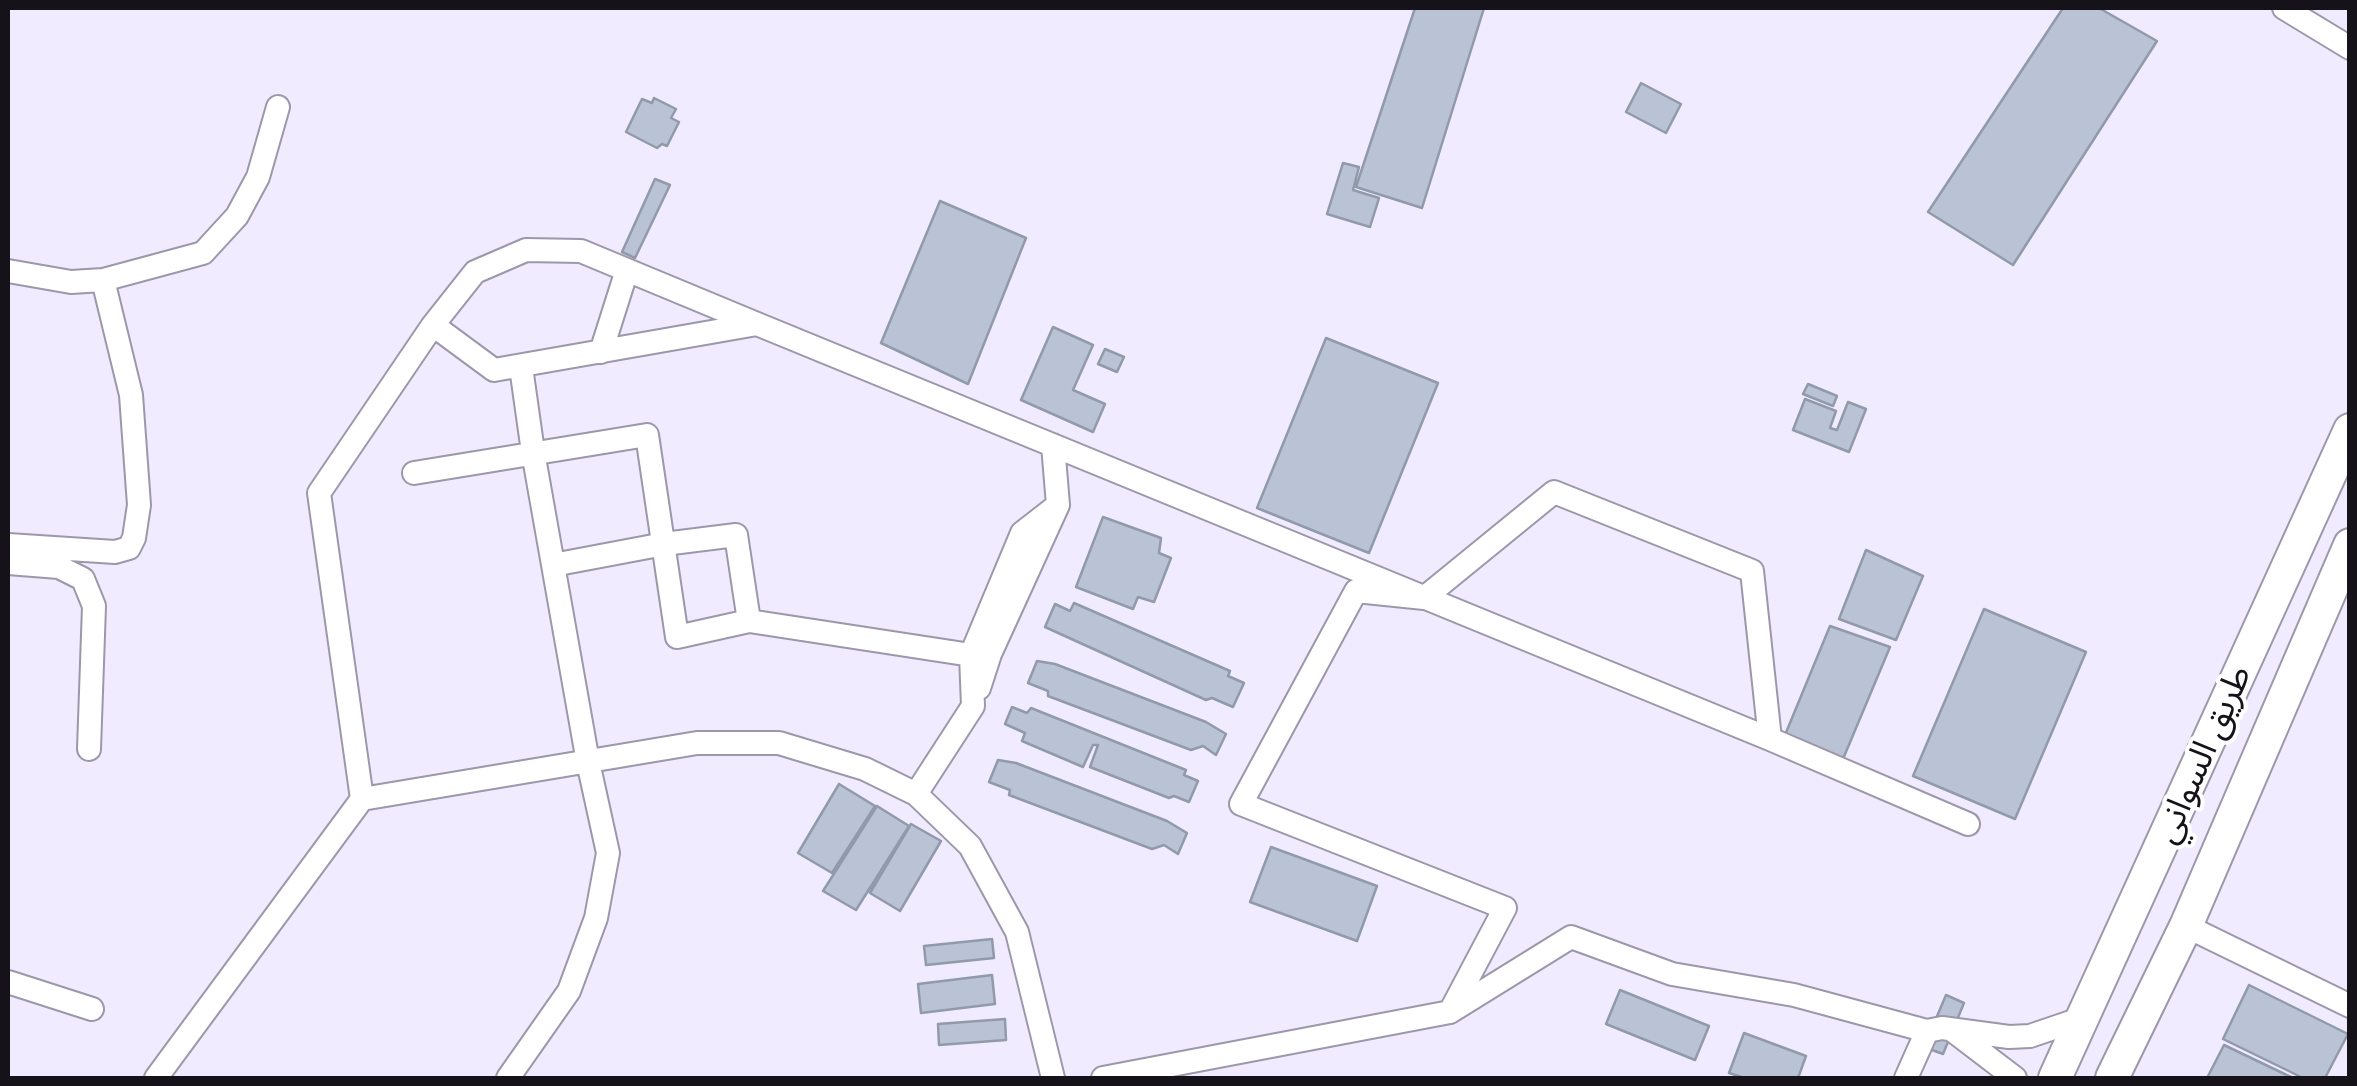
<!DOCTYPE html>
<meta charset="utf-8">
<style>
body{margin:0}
#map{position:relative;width:2357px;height:1086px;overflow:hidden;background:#f0ebff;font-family:Ubuntu,sans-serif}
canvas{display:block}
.frame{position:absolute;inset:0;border:10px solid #151319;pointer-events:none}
</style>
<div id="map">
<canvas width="2357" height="1086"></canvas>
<div class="frame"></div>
</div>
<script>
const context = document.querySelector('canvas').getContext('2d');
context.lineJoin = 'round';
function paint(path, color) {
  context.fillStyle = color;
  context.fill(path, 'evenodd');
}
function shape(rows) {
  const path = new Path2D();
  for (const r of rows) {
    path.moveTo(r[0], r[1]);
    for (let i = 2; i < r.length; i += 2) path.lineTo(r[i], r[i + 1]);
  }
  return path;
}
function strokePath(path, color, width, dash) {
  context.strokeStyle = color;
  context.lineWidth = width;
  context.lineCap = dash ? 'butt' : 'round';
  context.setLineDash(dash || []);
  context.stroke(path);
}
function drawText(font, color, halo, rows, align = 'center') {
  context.font = font + ' Ubuntu,"Noto Sans Arabic",sans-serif';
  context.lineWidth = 8;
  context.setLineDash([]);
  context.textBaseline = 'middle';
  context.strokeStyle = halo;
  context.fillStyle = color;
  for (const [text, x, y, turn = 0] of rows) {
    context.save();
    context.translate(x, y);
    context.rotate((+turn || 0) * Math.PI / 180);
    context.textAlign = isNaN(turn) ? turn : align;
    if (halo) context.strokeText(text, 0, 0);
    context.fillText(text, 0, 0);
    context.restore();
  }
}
const building = shape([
 [1415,8,1484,8,1422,208,1356,187,1415,8],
 [2063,8,2099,8,2157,41,2013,265,1928,212,2063,8],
 [1641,83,1681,104,1666,133,1626,112,1641,83],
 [654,98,676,109,671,118,679,122,667,146,662,144,657,148,626,132,642,99,652,103,654,98],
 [1343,163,1359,167,1353,190,1379,198,1370,227,1327,214,1343,163],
 [655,179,670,185,635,258,622,252,655,179],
 [940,201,1026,238,968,384,881,343,940,201],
 [1053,327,1093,345,1073,390,1105,404,1093,432,1021,400,1053,327],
 [1326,338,1438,383,1369,553,1257,508,1326,338],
 [1105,349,1124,357,1117,372,1098,364,1105,349],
 [1808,384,1837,396,1833,406,1803,394,1808,384],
 [1805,399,1836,411,1830,428,1837,430,1848,402,1866,409,1849,452,1793,430,1805,399],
 [1103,517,1161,538,1159,553,1171,558,1154,602,1138,597,1133,609,1076,587,1103,517],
 [1866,550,1923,576,1896,640,1839,619,1866,550],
 [1074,603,1230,671,1228,676,1244,683,1233,707,1212,698,1206,700,1045,627,1055,604,1070,611,1074,603],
 [1984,609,2086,652,2015,819,1913,776,1984,609],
 [1830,626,1890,647,1843,759,1785,735,1830,626],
 [1037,661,1055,664,1206,722,1226,734,1216,755,1203,746,1191,750,1048,696,1048,691,1028,683,1037,661],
 [1012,707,1027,713,1031,708,1186,770,1184,775,1198,781,1189,802,1174,796,1169,798,1090,767,1098,745,1093,745,1083,767,1022,741,1025,733,1005,724,1012,707],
 [998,760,1016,763,1167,821,1187,833,1178,854,1164,845,1152,849,1009,795,1010,790,989,782,998,760],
 [839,784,875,806,832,873,798,853,839,784],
 [877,806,909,826,856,910,823,891,877,806],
 [911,824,941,841,900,911,870,893,911,824],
 [1271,847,1377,886,1357,941,1250,902,1271,847],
 [992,939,994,958,926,965,924,946,992,939],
 [992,975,995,1004,921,1013,918,984,992,975],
 [2249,985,2348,1034,2325,1078,2303,1078,2223,1039,2249,985],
 [1620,990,1709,1026,1695,1060,1606,1024,1620,990],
 [1946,995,1964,1003,1943,1054,1924,1047,1946,995],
 [1005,1019,1006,1040,939,1045,938,1024,1005,1019],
 [1744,1033,1806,1056,1798,1078,1745,1078,1729,1073,1744,1033],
 [2224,1045,2293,1078,2207,1078,2224,1045]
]);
paint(building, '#bac3d5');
strokePath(building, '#919aaa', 2.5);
const minor = shape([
 [2284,8,2350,48],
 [8,271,71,282,103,280,203,253,237,216,258,177,278,107],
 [433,325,494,370,757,324,1770,739,1968,824],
 [601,352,627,270],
 [414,473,647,435,677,637,749,621,971,655],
 [8,545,115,552,129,548,134,538,139,505,131,395,103,280],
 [8,563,59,567,83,579,94,606,89,749],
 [553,565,664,544,736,535,749,621],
 [979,688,990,654,1058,505,1053,445],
 [916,794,973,706,971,655,1022,533,1058,505],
 [362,799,319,493,433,325,475,272,526,250,581,251,757,324],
 [2186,926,2350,1006],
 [8,982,92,1009],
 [1450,1012,1505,908,1241,804,1356,591,1424,598,1554,492,1752,571,1770,739],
 [1952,1030,2015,1078],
 [156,1078,362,799,697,743,779,743,865,769,916,794,970,846,1017,932,1053,1078],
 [508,1078,569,991,596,918,608,853,588,762,533,452,521,367],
 [1103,1078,1450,1012,1571,937,1672,974,1794,995,1927,1031,1942,1028,2009,1037,2030,1036,2083,1018],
 [1906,1078,1927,1031]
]);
const highway = shape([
 [2055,1078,2350,430],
 [2112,1078,2186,926,2350,545]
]);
strokePath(minor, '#9c97a9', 26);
strokePath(highway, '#9c97a9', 36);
strokePath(minor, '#fff', 22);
strokePath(highway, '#fff', 32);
drawText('35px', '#151319', '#fff', [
 ["طريق السواني",2202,754,-66]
]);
</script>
